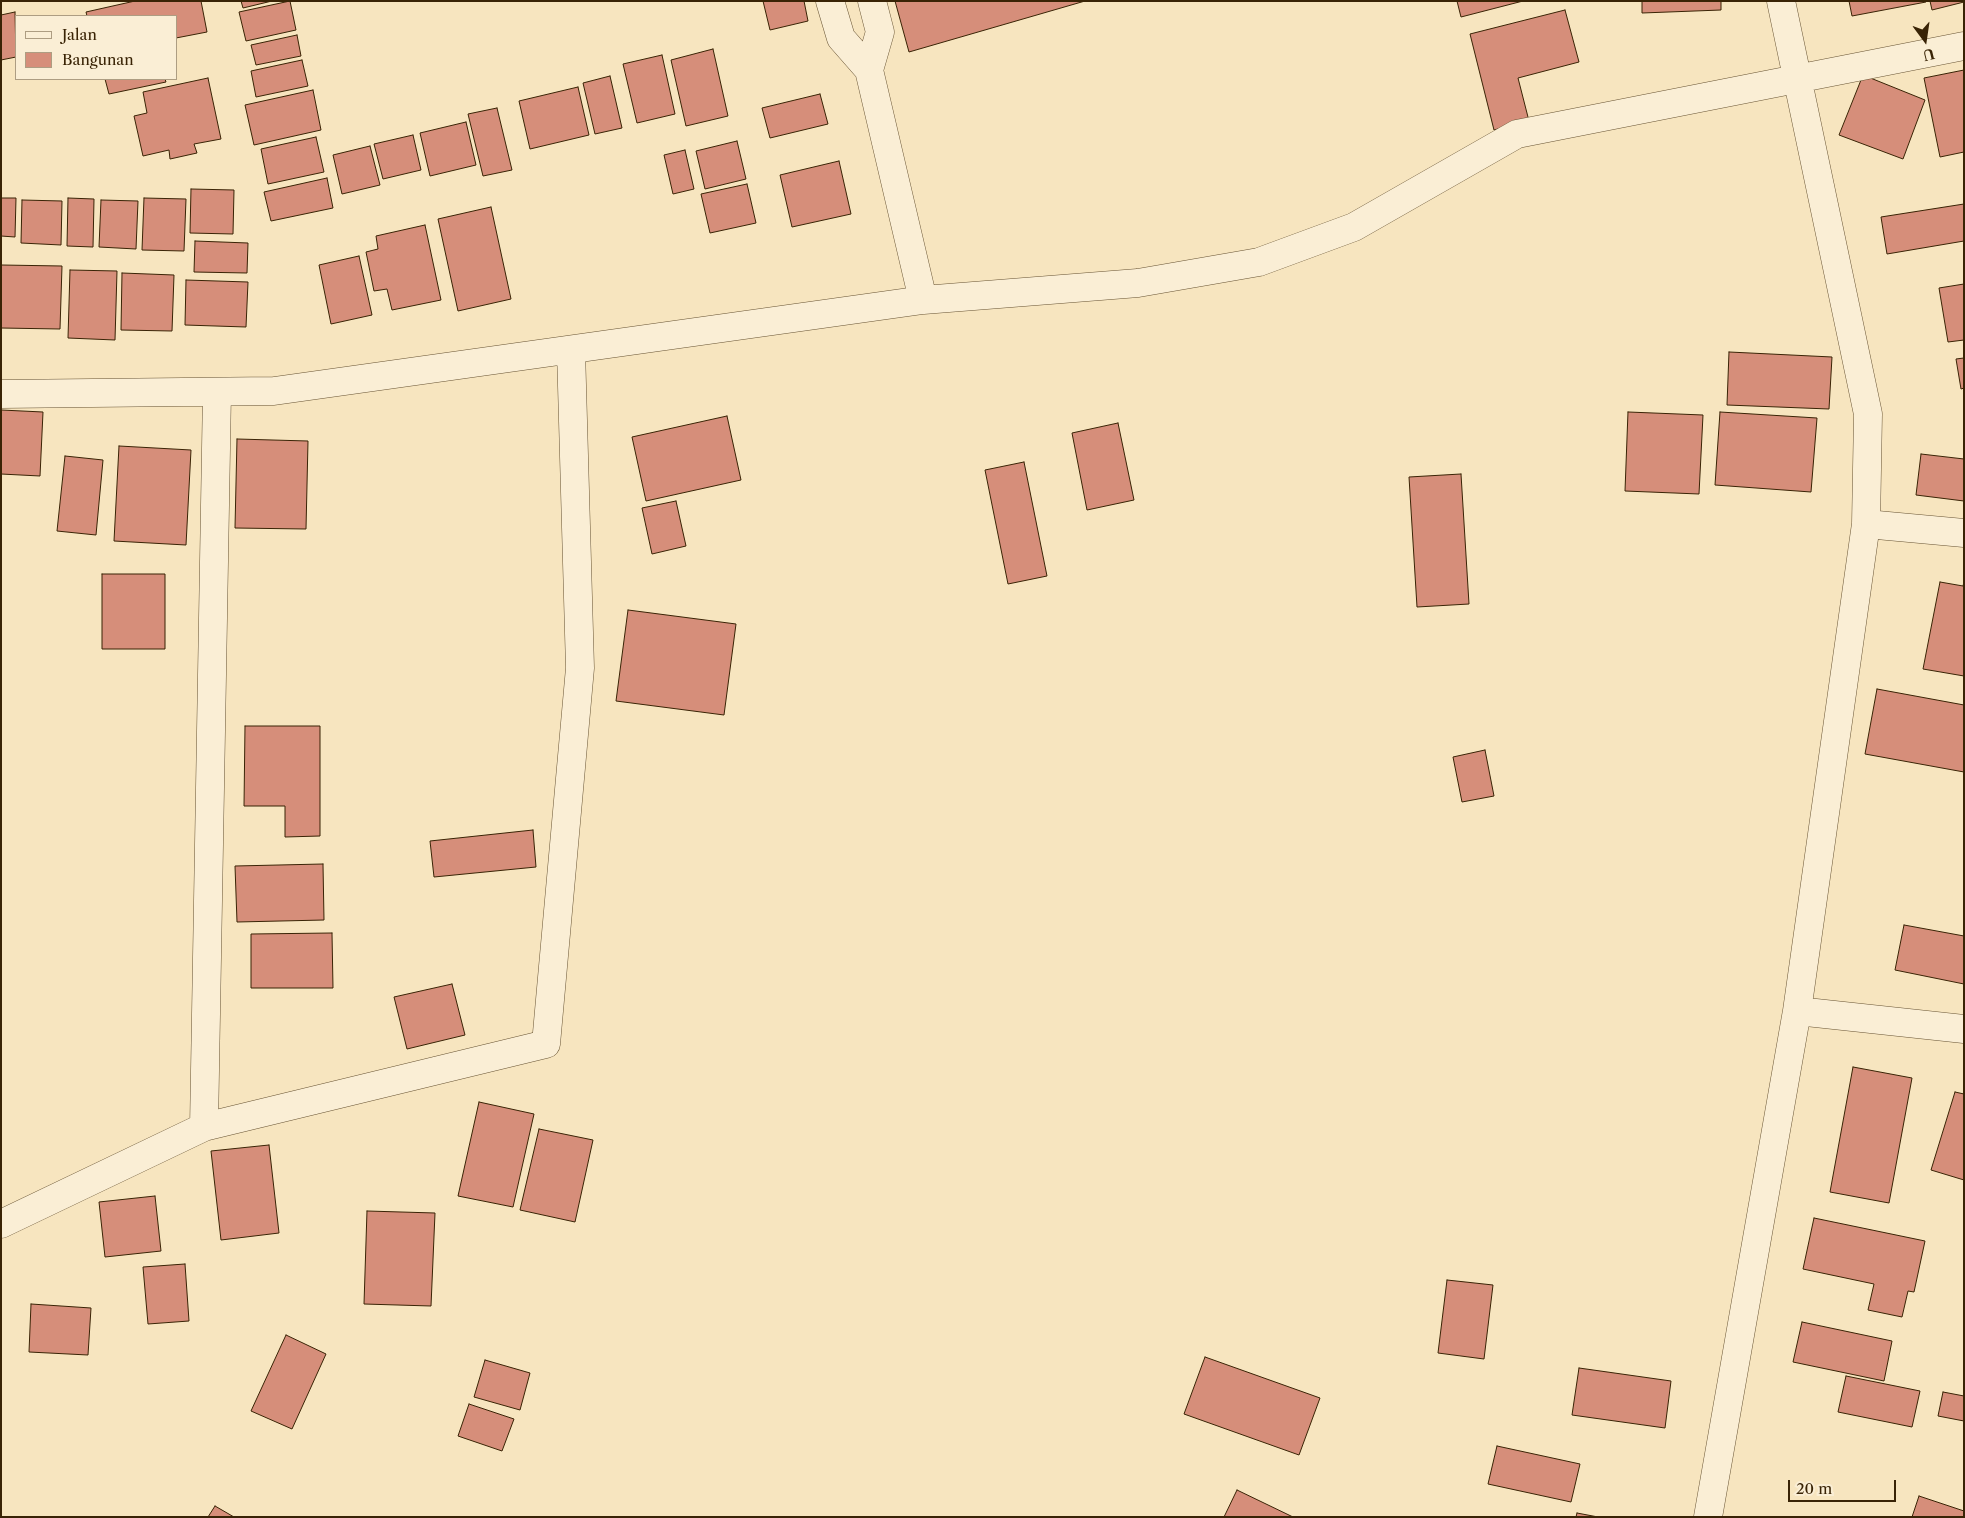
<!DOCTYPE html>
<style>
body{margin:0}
#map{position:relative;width:1965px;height:1518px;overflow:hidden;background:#f7e5bf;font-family:"Libre Caslon Text",serif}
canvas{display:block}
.frame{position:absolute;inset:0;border:2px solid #392305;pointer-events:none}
.legend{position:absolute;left:15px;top:15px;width:162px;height:65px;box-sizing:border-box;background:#faeed5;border:1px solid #ad9d82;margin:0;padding:6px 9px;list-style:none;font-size:15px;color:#392305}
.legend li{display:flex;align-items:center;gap:10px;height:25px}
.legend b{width:25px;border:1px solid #ad9d82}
.north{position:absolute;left:1900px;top:15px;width:50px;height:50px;-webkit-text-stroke:4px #faeed5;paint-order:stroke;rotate:166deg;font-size:14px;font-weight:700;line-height:20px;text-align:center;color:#392305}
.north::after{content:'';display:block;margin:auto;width:18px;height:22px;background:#392305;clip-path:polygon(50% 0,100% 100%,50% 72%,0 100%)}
.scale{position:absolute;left:1788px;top:1480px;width:108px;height:22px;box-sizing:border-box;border:2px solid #392305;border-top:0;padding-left:6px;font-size:15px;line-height:18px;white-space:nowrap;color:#392305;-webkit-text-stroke:4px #faeed5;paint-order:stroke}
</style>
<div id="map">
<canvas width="1965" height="1518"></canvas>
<div class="frame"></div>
<ul class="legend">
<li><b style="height:6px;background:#faeed5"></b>Jalan</li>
<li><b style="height:14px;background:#d68e7a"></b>Bangunan</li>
</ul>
<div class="north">U</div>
<div class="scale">20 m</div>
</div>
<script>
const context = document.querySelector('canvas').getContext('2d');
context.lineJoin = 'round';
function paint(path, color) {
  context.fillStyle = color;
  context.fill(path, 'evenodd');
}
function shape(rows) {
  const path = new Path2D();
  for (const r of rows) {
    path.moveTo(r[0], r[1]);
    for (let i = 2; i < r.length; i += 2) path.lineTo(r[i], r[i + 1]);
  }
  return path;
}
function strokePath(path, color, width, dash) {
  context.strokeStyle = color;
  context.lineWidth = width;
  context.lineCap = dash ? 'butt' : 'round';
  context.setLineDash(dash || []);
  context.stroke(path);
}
const building = shape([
 [135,1,201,1,207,32,176,38,176,16,87,16,86,12,135,1],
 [241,1,272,1,243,8,241,1],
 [290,1,296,30,246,41,239,12,290,1],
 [763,1,804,1,808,21,770,30,763,1],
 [895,1,1085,1,909,52,895,1],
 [1457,1,1523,1,1461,17,1457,1],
 [1642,1,1721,1,1721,10,1642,13,1642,1],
 [1849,1,1925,1,1926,2,1852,16,1849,1],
 [1930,1,1964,1,1964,2,1932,10,1930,1],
 [1565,10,1579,62,1518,78,1529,121,1494,130,1470,34,1565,10],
 [15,12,16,57,1,60,1,15,15,12],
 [297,35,301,56,256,65,251,45,297,35],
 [713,49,728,116,686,126,671,60,713,49],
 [662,55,675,114,637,123,623,64,662,55],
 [302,60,308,86,256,97,251,71,302,60],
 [1964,70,1964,152,1940,157,1924,78,1964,70],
 [1863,75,1925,100,1903,159,1839,135,1863,75],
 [610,76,622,128,595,134,583,83,610,76],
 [208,78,221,139,194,144,197,153,170,159,169,150,143,156,134,116,147,113,143,92,208,78],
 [105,79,165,79,166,82,109,94,105,79],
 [578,87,589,135,530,149,519,101,578,87],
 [313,90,321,130,254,145,245,105,313,90],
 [820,94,828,124,770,138,762,108,820,94],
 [497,108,512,170,483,176,468,114,497,108],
 [466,122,476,165,430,176,420,133,466,122],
 [413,135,421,170,383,179,374,144,413,135],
 [316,137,324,172,268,184,261,149,316,137],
 [737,141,746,179,705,189,696,151,737,141],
 [370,146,380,185,342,194,333,155,370,146],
 [685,150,694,189,673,194,664,155,685,150],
 [839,161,851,214,792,227,780,175,839,161],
 [327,178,333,208,271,221,264,192,327,178],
 [747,184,756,223,710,233,701,194,747,184],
 [191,189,234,190,233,234,190,233,191,189],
 [1,198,16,198,15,237,1,236,1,198],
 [68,198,94,199,93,247,67,246,68,198],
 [144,198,186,199,184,251,142,250,144,198],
 [22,200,62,201,61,245,21,243,22,200],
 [101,200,138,201,136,249,99,247,101,200],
 [1964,204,1964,241,1887,254,1881,217,1964,204],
 [491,207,511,299,458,311,438,219,491,207],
 [425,225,441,300,392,310,387,289,374,291,366,252,378,249,376,236,425,225],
 [195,241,248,243,247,273,194,272,195,241],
 [359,256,372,315,331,324,319,265,359,256],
 [1,265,62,266,60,329,1,328,1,265],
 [70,270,117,271,115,340,68,338,70,270],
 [122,273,174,275,172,331,121,330,122,273],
 [186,280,248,282,246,327,185,325,186,280],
 [1964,284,1964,340,1948,342,1939,288,1964,284],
 [1729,352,1832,357,1829,409,1727,405,1729,352],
 [1964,358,1964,388,1961,389,1956,359,1964,358],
 [1,410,43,412,40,476,1,474,1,410],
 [1628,412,1703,415,1699,494,1625,491,1628,412],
 [1720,412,1817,418,1811,492,1715,485,1720,412],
 [727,416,741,480,646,501,632,437,727,416],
 [1118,423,1134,500,1087,510,1072,433,1118,423],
 [237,439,308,441,306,529,235,528,237,439],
 [119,446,191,450,186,545,114,541,119,446],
 [1921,454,1964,459,1964,501,1916,495,1921,454],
 [65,456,103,460,96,535,57,531,65,456],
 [1024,462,1047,576,1008,584,985,470,1024,462],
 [1461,474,1469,604,1417,607,1409,477,1461,474],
 [676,501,686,546,652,554,642,508,676,501],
 [102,574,165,574,165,649,102,649,102,574],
 [1940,582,1963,586,1964,582,1964,676,1923,669,1940,582],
 [628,610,736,624,724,715,616,701,628,610],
 [1877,689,1964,705,1964,772,1865,754,1877,689],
 [245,726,320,726,320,836,285,837,285,806,244,806,245,726],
 [1485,750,1494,796,1462,802,1453,757,1485,750],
 [533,830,536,867,434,877,430,841,533,830],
 [323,864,324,920,237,922,235,866,323,864],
 [1904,925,1964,936,1964,984,1895,970,1904,925],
 [332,933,333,988,251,988,251,934,332,933],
 [452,984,465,1035,407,1049,394,997,452,984],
 [1853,1067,1912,1078,1889,1203,1830,1192,1853,1067],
 [1955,1092,1964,1094,1964,1180,1931,1170,1955,1092],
 [479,1102,534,1114,513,1207,458,1196,479,1102],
 [539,1129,593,1140,575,1222,520,1210,539,1129],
 [269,1145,279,1233,221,1240,211,1151,269,1145],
 [155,1196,161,1251,105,1257,99,1202,155,1196],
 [367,1211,435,1213,431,1306,364,1304,367,1211],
 [1814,1218,1925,1241,1914,1292,1908,1291,1902,1317,1868,1310,1874,1284,1803,1269,1814,1218],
 [185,1264,189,1321,148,1324,143,1267,185,1264],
 [1447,1280,1493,1285,1484,1359,1438,1353,1447,1280],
 [31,1304,91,1308,88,1355,29,1352,31,1304],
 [1802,1322,1892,1341,1884,1381,1793,1362,1802,1322],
 [286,1335,326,1354,292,1429,251,1411,286,1335],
 [1205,1357,1320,1398,1299,1455,1184,1414,1205,1357],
 [485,1360,530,1373,520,1410,474,1397,485,1360],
 [1579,1368,1671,1381,1665,1428,1572,1415,1579,1368],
 [1846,1376,1920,1391,1912,1427,1838,1412,1846,1376],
 [1943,1392,1964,1396,1964,1421,1938,1416,1943,1392],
 [469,1404,514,1419,502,1451,458,1436,469,1404],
 [1497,1446,1580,1464,1571,1502,1488,1484,1497,1446],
 [1237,1490,1293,1517,1224,1517,1237,1490],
 [1919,1496,1964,1511,1964,1517,1912,1517,1919,1496],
 [215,1506,234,1517,208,1517,215,1506],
 [1577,1513,1598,1517,1576,1517,1577,1513]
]);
paint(building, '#d68e7a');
strokePath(building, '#392305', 1);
const minor = shape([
 [830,1,841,38,869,70,923,300],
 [869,70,880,32,872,1],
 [1,394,274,391,923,300,1138,283,1259,262,1354,227,1517,134,1964,46],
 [1866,524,1964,533],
 [1797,1011,1964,1029],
 [204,1127,217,392],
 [1,1224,204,1127,546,1044,580,668,571,350],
 [1708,1517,1797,1011,1866,524,1868,414,1781,1]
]);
strokePath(minor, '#685434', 29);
strokePath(minor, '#faeed5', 28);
</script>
